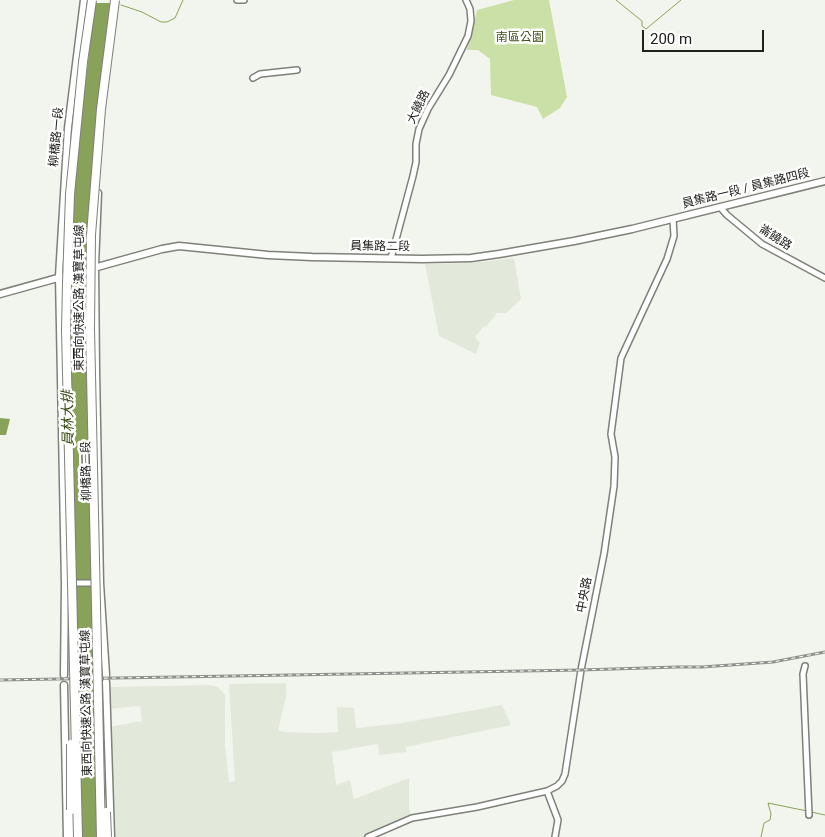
<!DOCTYPE html>
<meta charset="utf-8">
<style>
body{margin:0}
#map{position:relative;width:825px;height:837px;overflow:hidden;background:#f2f5ed;font-family:Roboto,sans-serif}
canvas{display:block}
.scale{position:absolute;left:642px;top:30px;width:122px;height:22px;box-sizing:border-box;border:2px solid #20211e;border-top:0;padding-left:6px;font-size:15px;line-height:18px;white-space:nowrap;color:#20211e;-webkit-text-stroke:4px #fff;paint-order:stroke}
</style>
<div id="map">
<canvas width="825" height="837"></canvas>
<div class="scale">200 m</div>
</div>
<script>
const context = document.querySelector('canvas').getContext('2d');
context.lineJoin = 'round';
function paint(path, color) {
  context.fillStyle = color;
  context.fill(path, 'evenodd');
}
function shape(rows) {
  const path = new Path2D();
  for (const r of rows) {
    path.moveTo(r[0], r[1]);
    for (let i = 2; i < r.length; i += 2) path.lineTo(r[i], r[i + 1]);
  }
  return path;
}
function strokePath(path, color, width, dash) {
  context.strokeStyle = color;
  context.lineWidth = width;
  context.lineCap = dash ? 'butt' : 'round';
  context.setLineDash(dash || []);
  context.stroke(path);
}
function drawText(font, color, halo, rows, align = 'center') {
  context.font = font + ' Roboto,"Noto Sans TC",sans-serif';
  context.lineWidth = 5;
  context.setLineDash([]);
  context.textBaseline = 'middle';
  context.strokeStyle = halo;
  context.fillStyle = color;
  for (const [text, x, y, turn = 0] of rows) {
    context.save();
    context.translate(x, y);
    context.rotate((+turn || 0) * Math.PI / 180);
    context.textAlign = isNaN(turn) ? turn : align;
    if (halo) context.strokeText(text, 0, 0);
    context.fillText(text, 0, 0);
    context.restore();
  }
}
paint(shape([
 [514,258,521,299,506,313,497,313,486,327,484,326,475,337,480,343,476,354,439,336,425,264,472,263],
 [286,683,286,697,278,730,284,732,317,733,338,732,337,707,354,708,356,728,403,723,502,705,511,725,406,747,406,752,379,755,378,744,332,752,336,785,350,780,354,799,409,778,409,807,411,818,362,837,112,837,108,727,142,721,140,706,108,709,108,687,210,685,218,687,225,695,225,745,229,782,235,781,229,684]
]), '#e3e9da');
paint(shape([
 [514,0,549,0,567,97,560,108,543,119,537,107,491,95,490,59,478,50,467,50,477,10]
]), '#cbe0a6');
paint(shape([
 [95,3,112,3,97,111,85,276,97,837,80,837,68,290,78,144],
 [0,418,10,419,6,435,0,435]
]), '#89a259');
strokePath(shape([
 [616,0,642,21,642,26,646,29,681,0],
 [121,5,142,12,161,22,167,22,175,18,183,0],
 [811,812,825,815],
 [761,837,764,823,770,820,771,814,768,803,807,811]
]), '#89a259', 1);
const minor = shape([
 [237,0,244,0],
 [253,78,260,74,297,70],
 [720,207,727,215,762,244,825,278],
 [391,258,413,176,416,162,416,144,419,129,428,109,449,75,468,36,471,21,470,9,466,0],
 [71,583,97,583],
 [805,666,803,674,809,815],
 [547,791,558,820,555,837],
 [368,837,412,818,477,807,547,791,557,786,562,781,565,774,581,670,604,554,614,486,615,457,611,434,621,358,667,259,674,236,673,219]
]);
const major = shape([
 [98,193,95,266,96,370,100,583,106,675],
 [0,294,162,249,179,246,268,255,312,257,422,259,471,258,499,254,574,241,632,229,825,181],
 [64,675,65,584,59,276,68,128,84,0],
 [106,682,111,837],
 [64,685,67,837]
]);
const highway = shape([
 [71,810,72,837]
]);
strokePath(minor, '#7e817a', 8);
strokePath(major, '#7e817a', 9);
strokePath(highway, '#7e817a', 10);
strokePath(minor, '#fff', 5);
strokePath(major, '#fff', 6);
strokePath(highway, '#fff', 8);
const rail = shape([
 [0,680,581,670,677,667,702,667,773,662,825,652]
]);
strokePath(rail, '#8f918c', 3);
strokePath(rail, '#fff', 1, [4]);
const highwayBridge = shape([
 [71,744,71,810],
 [106,812,107,837],
 [78,837,66,330,67,283,70,194,83,62,92,0],
 [101,837,90,328,91,235,101,109,115,0]
]);
strokePath(highwayBridge, '#7e817a', 10, []);
strokePath(highwayBridge, '#fff', 8);
drawText('12px', '#40501b', '#fff', [
 ["南區公園",520,38]
]);
drawText('12px', '#20211e', '#fff', [
 ["大饒路",419,107,-64],
 ["柳橋路一段",57,137,-85],
 ["員集路一段 / 員集路四段",746,189,-14],
 ["崙饒路",775,238,33],
 ["員集路二段",380,247,1],
 ["東西向快速公路 漢寶草屯線",80,298,-90],
 ["柳橋路二段",87,471,-91],
 ["中央路",585,595,-79],
 ["東西向快速公路 漢寶草屯線",87,703,-91]
]);
drawText('italic 14px', '#384812', '#fff', [
 ["員林大排",69,418,-91]
]);
</script>
